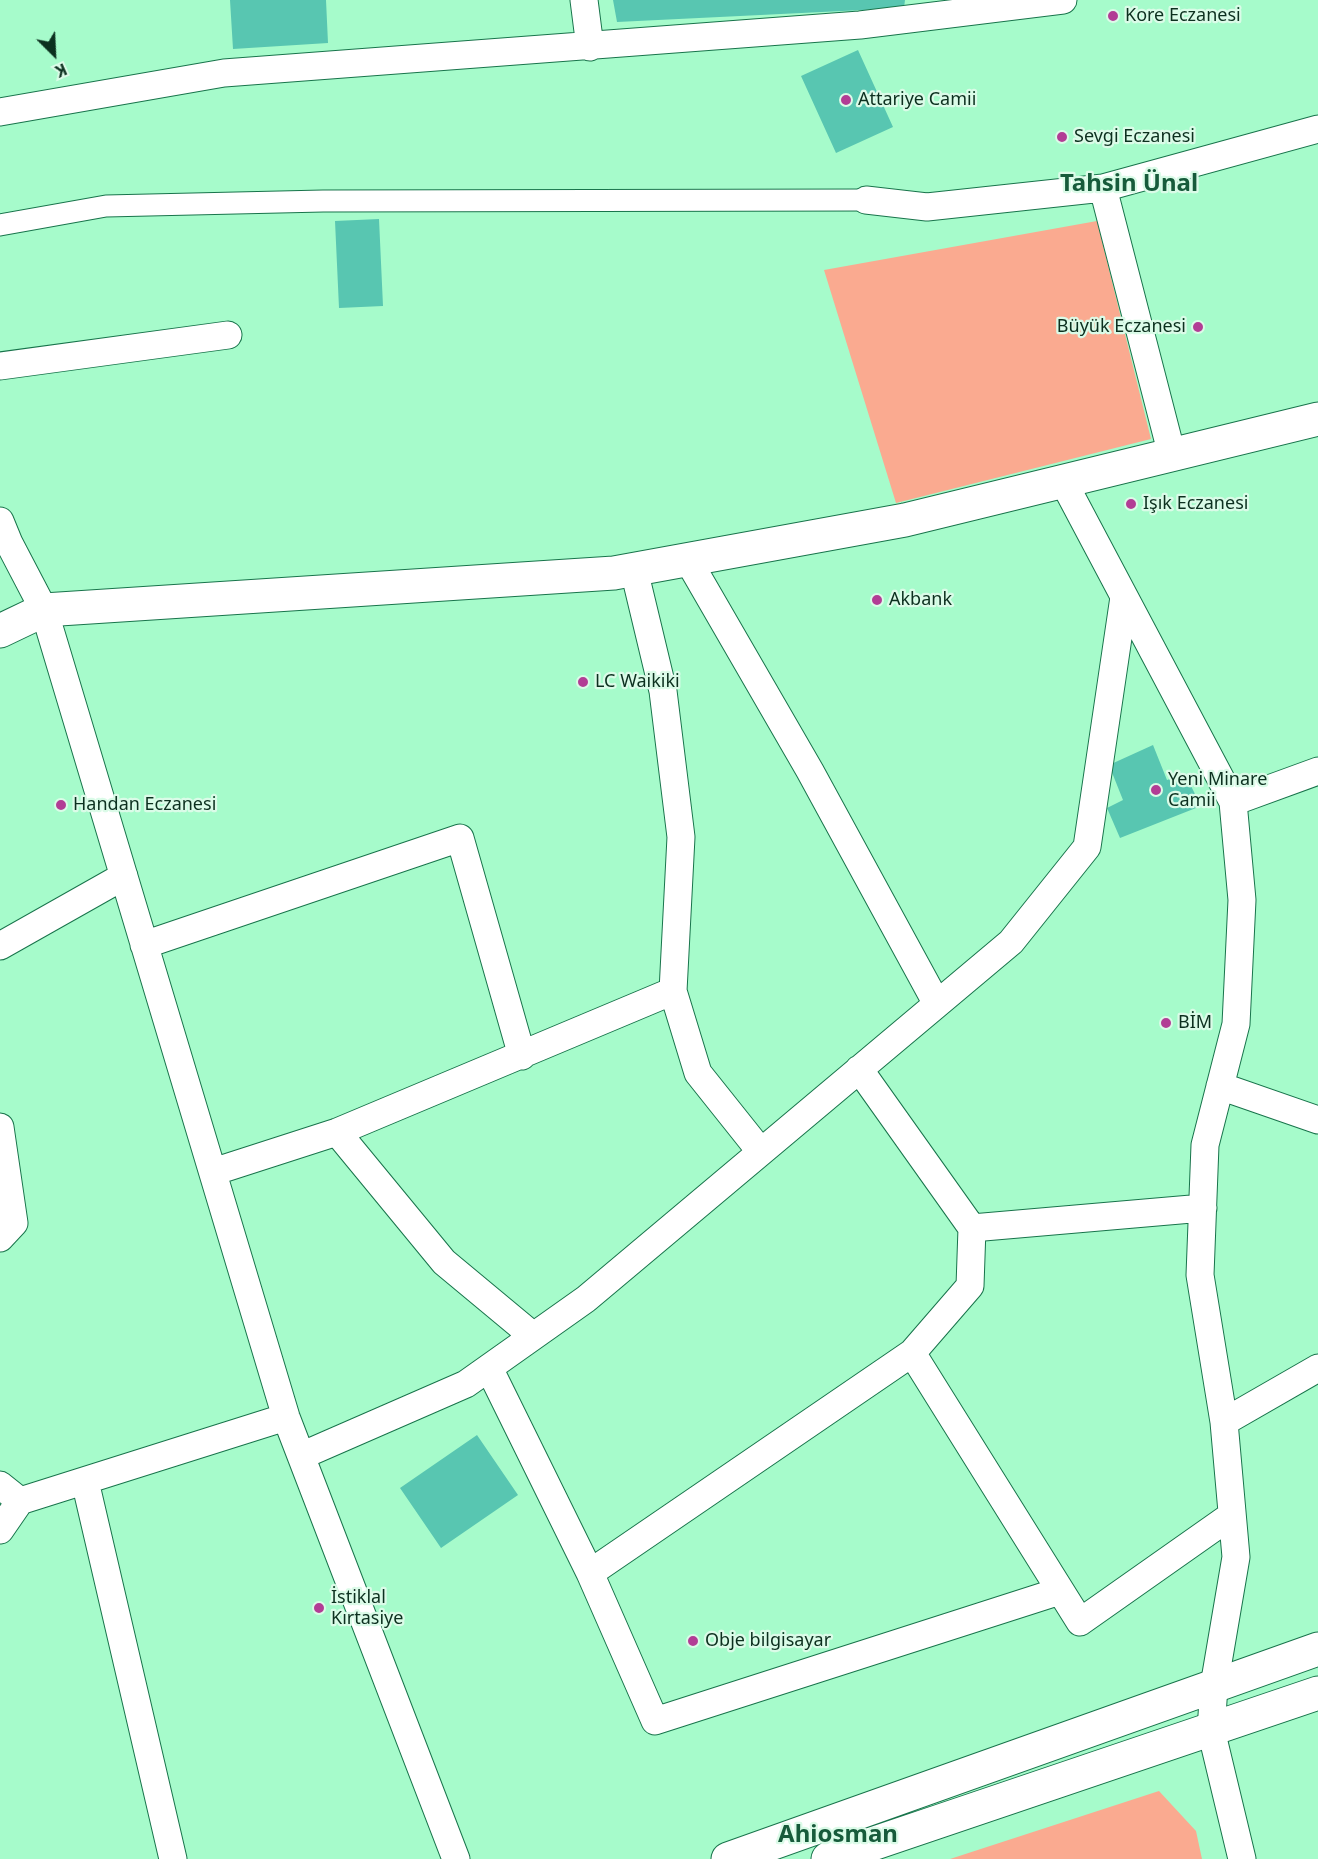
<!DOCTYPE html>
<meta charset="utf-8">
<style>
body{margin:0}
#map{position:relative;width:1318px;height:1859px;overflow:hidden;background:#a6fbcb;font-family:"Noto Sans",sans-serif}
canvas{display:block}
.north{position:absolute;left:24px;top:24px;width:60px;height:60px;-webkit-text-stroke:4px #dbfbe8;paint-order:stroke;rotate:156deg;font-size:16px;font-weight:700;line-height:24px;text-align:center;color:#0c301f}
.north::after{content:'';display:block;margin:auto;width:21px;height:27px;background:#0c301f;clip-path:polygon(50% 0,100% 100%,50% 72%,0 100%)}
</style>
<div id="map">
<canvas width="1318" height="1859"></canvas>
<div class="north">K</div>
</div>
<script>
const context = document.querySelector('canvas').getContext('2d');
context.lineJoin = 'round';
function paint(path, color) {
  context.fillStyle = color;
  context.fill(path, 'evenodd');
}
function shape(rows) {
  const path = new Path2D();
  for (const r of rows) {
    path.moveTo(r[0], r[1]);
    for (let i = 2; i < r.length; i += 2) path.lineTo(r[i], r[i + 1]);
  }
  return path;
}
function strokePath(path, color, width, dash) {
  context.strokeStyle = color;
  context.lineWidth = width;
  context.lineCap = dash ? 'butt' : 'round';
  context.setLineDash(dash || []);
  context.stroke(path);
}
function drawText(font, color, halo, rows, align = 'center') {
  context.font = font + ' "Noto Sans",sans-serif';
  context.lineWidth = 4.5;
  context.setLineDash([]);
  context.textBaseline = 'middle';
  context.strokeStyle = halo;
  context.fillStyle = color;
  for (const [text, x, y, turn = 0] of rows) {
    context.save();
    context.translate(x, y);
    context.rotate((+turn || 0) * Math.PI / 180);
    context.textAlign = isNaN(turn) ? turn : align;
    if (halo) context.strokeText(text, 0, 0);
    context.fillText(text, 0, 0);
    context.restore();
  }
}
paint(shape([
 [1097,221,1151,439,896,503,824,270],
 [1159,1791,1196,1831,1202,1859,950,1859]
]), '#faaa90');
paint(shape([
 [230,0,326,0,328,43,233,49],
 [613,0,905,0,904,8,617,22],
 [858,50,893,127,836,153,801,76],
 [379,219,383,306,339,308,335,221],
 [1153,745,1167,780,1185,774,1201,806,1120,838,1107,808,1123,800,1109,765],
 [477,1435,518,1495,441,1548,400,1488]
]), '#58c6b1');
const pedestrian = shape([
 [0,225,106,206,323,201,866,200]
]);
const minor = shape([
 [584,0,590,47],
 [0,112,224,73,860,25,1063,0],
 [1103,188,1172,455],
 [866,200,927,207,1103,188,1318,129],
 [0,366,228,335],
 [1063,481,1233,802,1242,900,1236,1024,1205,1145,1200,1275,1224,1422,1236,1557,1214,1686,1211,1730,1242,1859],
 [0,521,9,543,44,610,286,1417,456,1859],
 [688,560,810,771,937,1004],
 [634,570,663,691,681,837,673,991,698,1073,761,1152],
 [1233,802,1318,771],
 [144,945,460,838,522,1056],
 [0,946,124,876],
 [859,1069,972,1228,1203,1208],
 [1220,1086,1318,1120],
 [0,1127,14,1223,0,1238],
 [337,1132,444,1262,533,1336],
 [213,1172,337,1132,673,991],
 [912,1353,1080,1622,1232,1515],
 [489,1368,590,1573,655,1721,1060,1591],
 [1224,1422,1318,1368],
 [301,1456,466,1384,586,1299,1011,942,1087,847,1124,597],
 [85,1481,173,1859],
 [0,1485,20,1501,286,1417],
 [0,1530,20,1501],
 [590,1573,912,1353,970,1286,972,1228]
]);
const tertiary = shape([
 [0,631,44,610,614,573,905,520,1318,419]
]);
const secondary = shape([
 [728,1859,1318,1649],
 [828,1859,1318,1693]
]);
strokePath(pedestrian, '#18744b', 23);
strokePath(minor, '#18744b', 29);
strokePath(tertiary, '#18744b', 35);
strokePath(secondary, '#18744b', 35);
strokePath(pedestrian, '#fff', 21);
strokePath(minor, '#fff', 27);
strokePath(tertiary, '#fff', 33);
strokePath(secondary, '#fff', 33);
for (const [x, y, r, color] of [
 [1113,16,6,"#b23d95"],
 [846,100,6,"#b23d95"],
 [1062,137,6,"#b23d95"],
 [1198,327,6,"#b23d95"],
 [1131,504,6,"#b23d95"],
 [877,600,6,"#b23d95"],
 [583,682,6,"#b23d95"],
 [1156,790,6,"#b23d95"],
 [61,805,6,"#b23d95"],
 [1166,1023,6,"#b23d95"],
 [319,1608,6,"#b23d95"],
 [693,1641,6,"#b23d95"]
]) {
  const dot = new Path2D();
  dot.arc(x, y, r, 0, 2 * Math.PI);
  context.fillStyle = color;
  context.fill(dot);
  strokePath(dot, '#dbfbe8', 2);
}
drawText('18px', '#0c301f', '#dbfbe8', [
 ["Kore Eczanesi",1125,16],
 ["Attariye Camii",858,100],
 ["Sevgi Eczanesi",1074,137],
 ["Büyük Eczanesi",1186,327,"right"],
 ["Işık Eczanesi",1143,504],
 ["Akbank",889,600],
 ["LC Waikiki",595,682],
 ["Yeni Minare",1168,780],
 ["Camii",1168,801],
 ["Handan Eczanesi",73,805],
 ["BİM",1178,1023],
 ["İstiklal",331,1598],
 ["Kırtasiye",331,1619],
 ["Obje bilgisayar",705,1641]
], 'left');
drawText('bold 24px', '#175b3b', '#dbfbe8', [
 ["Tahsin Ünal",1129,184],
 ["Ahiosman",838,1835]
]);
</script>
